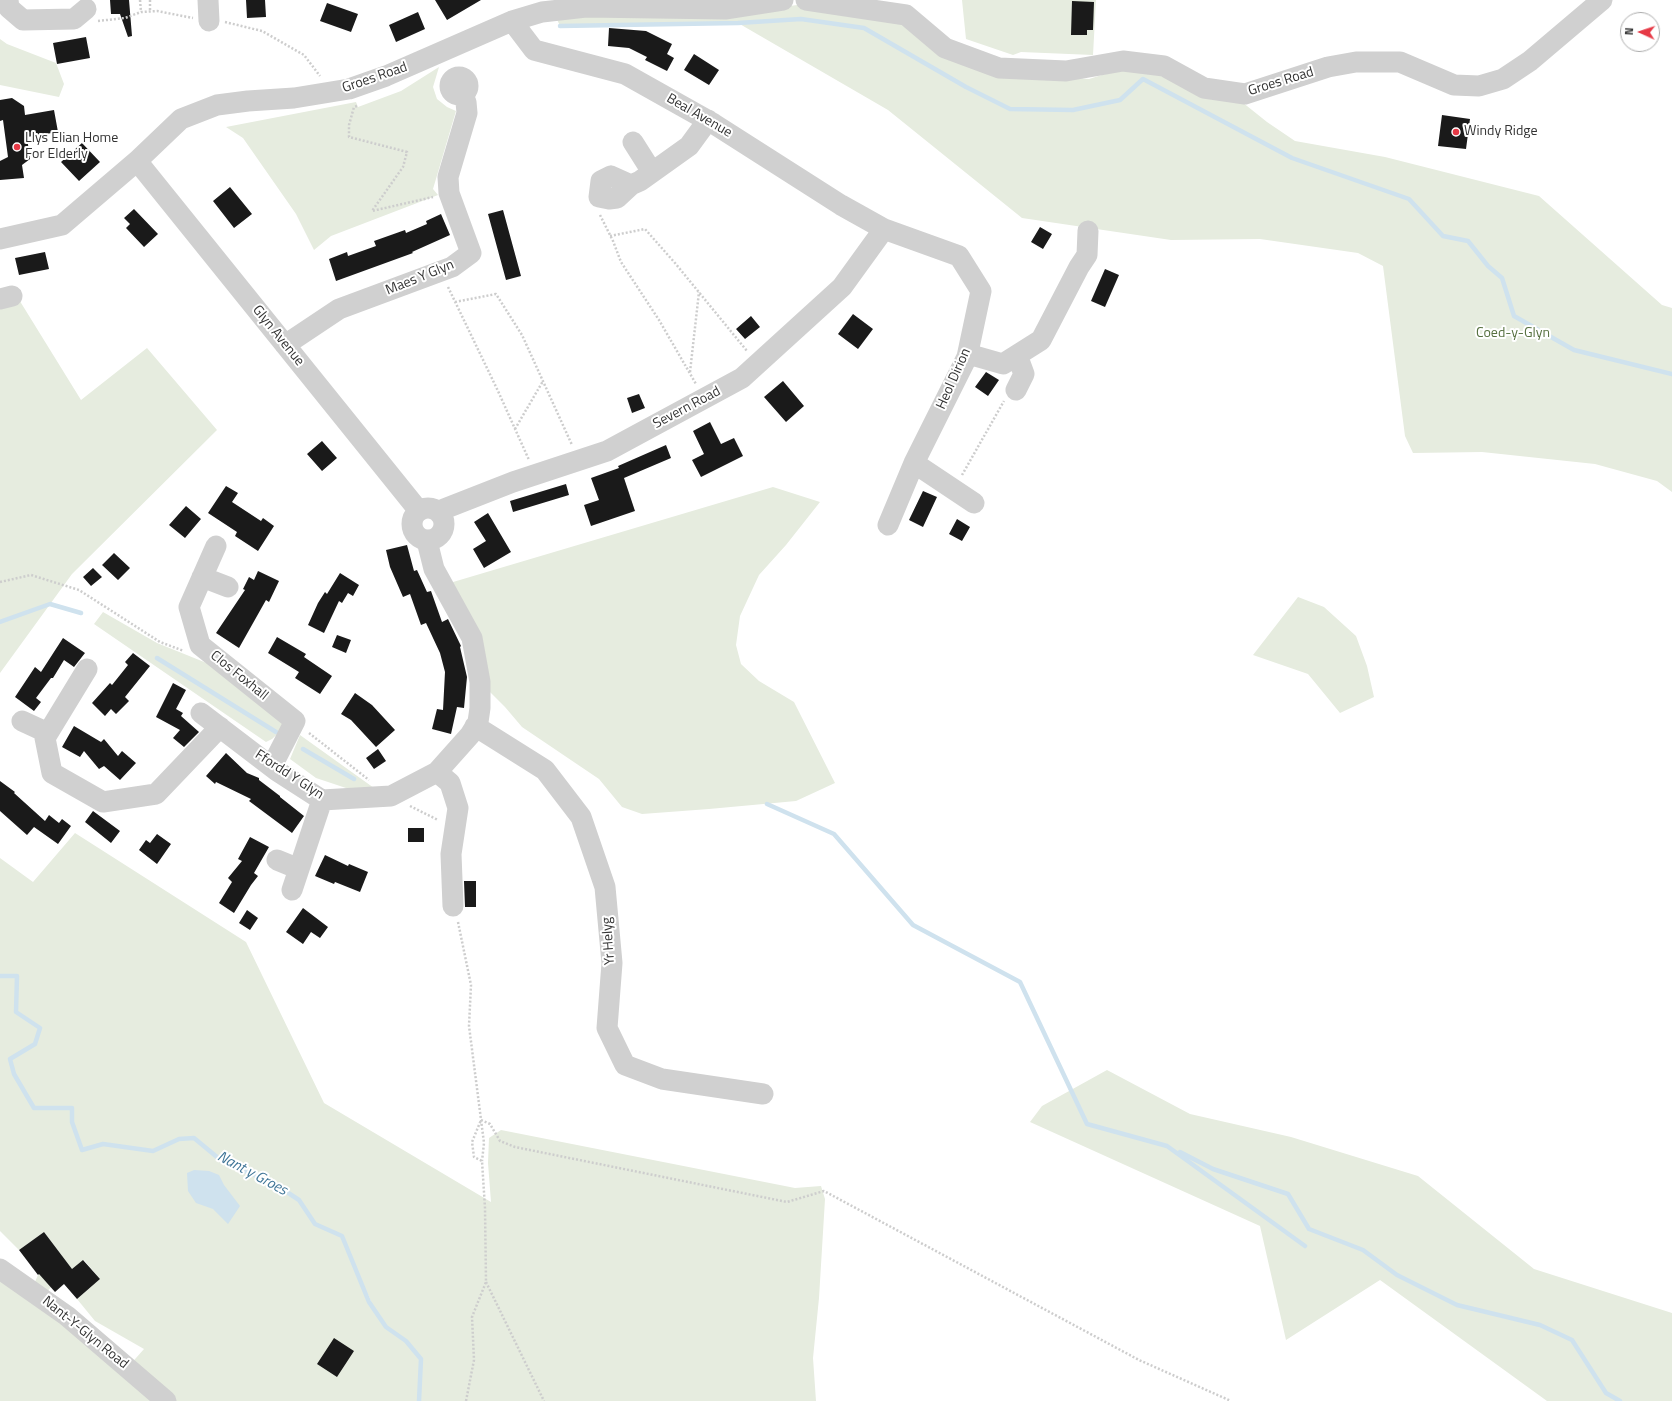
<!DOCTYPE html>
<style>
body{margin:0}
#map{position:relative;width:1672px;height:1401px;overflow:hidden;background:#fff;font-family:"Titillium Web",sans-serif}
canvas{display:block}
.north{position:absolute;left:1620px;top:12px;width:40px;height:40px;box-sizing:border-box;background:#fff;border:1px solid #adadad;border-radius:50%;rotate:273deg;font-size:11px;font-weight:700;line-height:16px;text-align:center;color:#333}
.north::after{content:'';display:block;margin:auto;width:14px;height:18px;background:#e63946;clip-path:polygon(50% 0,100% 100%,50% 72%,0 100%)}
</style>
<div id="map">
<canvas width="1672" height="1401"></canvas>
<div class="north">N</div>
</div>
<script>
const context = document.querySelector('canvas').getContext('2d');
context.lineJoin = 'round';
function paint(path, color) {
  context.fillStyle = color;
  context.fill(path, 'evenodd');
}
function shape(rows) {
  const path = new Path2D();
  for (const r of rows) {
    if (r.length === 3) {
      path.moveTo(r[0] + r[2], r[1]);
      path.arc(r[0], r[1], r[2], 0, 2 * Math.PI);
      continue;
    }
    path.moveTo(r[0], r[1]);
    for (let i = 2; i < r.length; i += 2) path.lineTo(r[i], r[i + 1]);
  }
  return path;
}
function strokePath(path, color, width, dash) {
  context.strokeStyle = color;
  context.lineWidth = width;
  context.lineCap = dash ? 'butt' : 'round';
  context.setLineDash(dash || []);
  context.stroke(path);
}
function drawText(font, color, halo, rows, align = 'center') {
  context.font = font + ' "Titillium Web",sans-serif';
  context.lineWidth = 4;
  context.setLineDash([]);
  context.textBaseline = 'middle';
  context.strokeStyle = halo;
  context.fillStyle = color;
  for (const [text, x, y, turn = 0] of rows) {
    context.save();
    context.translate(x, y);
    context.rotate((+turn || 0) * Math.PI / 180);
    context.textAlign = isNaN(turn) ? turn : align;
    if (halo) context.strokeText(text, 0, 0);
    context.fillText(text, 0, 0);
    context.restore();
  }
}
paint(shape([
 [962,0,1096,0,1093,55,1021,52,1013,55,966,39],
 [797,5,900,20,1037,75,1089,79,1121,69,1160,71,1242,102,1267,122,1295,141,1385,157,1539,196,1662,305,1672,308,1672,492,1657,481,1595,464,1482,452,1413,453,1405,436,1383,266,1358,253,1260,239,1171,240,1022,218,888,110,738,23,560,26,556,17,724,15],
 [0,39,7,44,56,63,64,84,59,97,0,85],
 [439,67,433,87,437,99,447,107,456,111,433,189,438,195,331,236,314,250,296,214,243,138,226,127,356,102,358,107,401,91],
 [18,298,81,400,147,348,217,430,72,574,0,673,0,303],
 [773,487,820,502,786,545,759,575,740,616,736,645,741,664,759,681,794,702,835,783,796,801,709,809,642,814,622,807,599,779,522,727,505,707,480,682,443,585],
 [1298,597,1324,607,1356,636,1367,666,1374,697,1340,713,1308,674,1253,655],
 [103,612,157,643,219,668,284,720,283,729,272,739,266,742,94,624],
 [300,735,374,788,346,788,316,778,290,759],
 [75,833,246,942,324,1103,491,1202,488,1163,489,1138,501,1130,795,1188,821,1186,825,1199,819,1298,813,1358,816,1401,0,1401,0,1269,31,1291,38,1275,62,1256,44,1232,19,1250,0,1231,0,858,33,882],
 [352,1258,352,1259,374,1308,369,1302],
 [84,1260,100,1279,77,1299,95,1321,144,1349,128,1367,42,1298,51,1287],
 [1107,1070,1190,1114,1291,1137,1418,1176,1534,1269,1672,1313,1672,1401,1547,1401,1380,1280,1286,1340,1260,1226,1030,1122,1042,1106]
]), '#e6ecdf');
paint(shape([
 [194,1170,209,1171,219,1175,224,1185,240,1206,228,1224,213,1209,196,1203,188,1191,187,1173]
]), '#cfe2ee');
strokePath(shape([
 [560,26,738,23,801,19,864,28,966,87,1010,109,1073,110,1120,100,1143,79,1292,158,1409,199,1443,236,1468,241,1488,266,1502,278,1514,316,1574,350,1672,374],
 [0,622,50,604,81,613],
 [157,658,276,732],
 [303,749,354,779],
 [767,804,834,834,913,925,1020,982,1087,1124,1167,1146,1305,1246],
 [0,976,17,976,16,1012,40,1028,35,1044,10,1059,14,1074,34,1108,72,1108,72,1122,82,1150,103,1144,153,1151,179,1139,194,1138,223,1162,273,1183,299,1200,315,1224,342,1236,369,1302,386,1327,406,1341,421,1359,419,1401],
 [1180,1152,1213,1169,1288,1194,1309,1229,1363,1250,1397,1275,1457,1305,1540,1325,1572,1340,1606,1393,1620,1401]
]), '#cfe2ee', 4.5);
paint(shape([
 [110,0,129,0,132,36,128,37,120,14,111,14],
 [246,0,265,0,266,17,247,18],
 [435,0,481,0,447,20],
 [1072,1,1094,2,1093,30,1087,30,1087,35,1071,35],
 [327,3,358,14,351,32,320,21],
 [418,12,425,29,396,42,389,25],
 [609,28,646,31,672,44,667,54,674,58,667,71,645,60,647,57,629,48,608,46],
 [86,37,90,58,57,64,53,43],
 [694,54,719,70,709,85,684,70],
 [12,98,24,106,25,115,54,110,58,132,27,137,30,159,22,165,24,178,0,180,0,161,8,157,3,120,0,121,0,100],
 [1442,115,1470,119,1466,149,1438,146],
 [82,143,100,162,79,181,61,162],
 [230,187,252,214,234,228,213,201],
 [134,209,158,234,144,247,126,228,130,224,124,218],
 [503,210,521,276,506,280,488,214],
 [441,214,450,235,412,252,413,253,336,281,329,259,347,252,348,256,376,246,374,241,405,230,406,233,427,224,426,221],
 [1040,227,1052,234,1043,249,1031,242],
 [45,252,49,269,19,275,15,258],
 [1105,269,1119,275,1105,307,1091,301],
 [853,314,873,329,858,349,838,334],
 [751,316,760,327,745,339,736,329],
 [986,372,999,380,988,396,975,387],
 [783,381,804,406,786,422,764,397],
 [639,394,645,408,632,413,627,398],
 [710,422,721,444,734,438,743,456,701,477,692,460,704,454,693,431],
 [322,441,337,458,322,471,307,454],
 [666,445,671,458,624,478,635,511,591,526,584,505,599,500,591,478,619,468,618,466],
 [566,484,569,495,513,512,510,501],
 [226,486,238,493,232,502,261,521,263,518,274,526,258,551,235,536,237,532,208,513],
 [923,491,937,497,923,527,909,520],
 [186,506,201,519,185,538,169,525],
 [488,513,511,552,484,568,473,549,486,541,474,522],
 [957,519,970,527,962,541,949,534],
 [407,545,414,571,417,570,427,592,431,591,442,622,448,619,461,646,460,647,467,677,464,708,457,707,451,734,432,729,437,709,443,710,445,672,440,653,426,623,421,625,410,594,403,597,390,567,386,550],
 [114,553,130,568,118,580,102,565],
 [93,568,102,577,91,586,83,577],
 [258,571,279,581,269,602,266,600,239,648,216,633,245,590,243,589,249,577,254,580],
 [340,573,359,585,353,596,348,593,342,603,339,601,324,633,308,625,318,603,325,592,327,594],
 [337,635,351,640,346,653,332,647],
 [277,637,306,654,304,657,332,676,320,694,295,678,299,672,268,653],
 [63,638,85,653,74,667,64,660,53,678,51,678,36,698,41,702,34,711,15,697,35,667,41,672],
 [133,653,150,666,125,697,129,701,116,714,111,709,105,716,92,703,110,683,112,685,128,665,125,662],
 [173,683,186,690,176,709,183,713,181,716,199,732,184,747,173,738,180,730,156,717],
 [355,693,372,705,395,730,376,747,351,720,341,714],
 [74,726,101,742,104,739,118,756,122,751,136,763,120,780,104,766,99,769,84,751,80,757,62,747],
 [378,749,386,761,374,769,366,758],
 [226,753,247,773,259,778,259,780,280,796,280,797,304,816,292,833,249,801,251,799,216,782,215,784,206,776],
 [0,781,15,792,14,793,45,821,49,815,59,823,62,819,71,826,58,844,34,827,27,835,0,811],
 [93,811,120,831,111,843,85,822],
 [408,828,424,828,424,842,408,842],
 [157,834,171,844,157,864,139,850,146,840,150,843],
 [250,837,269,847,254,873,258,876,251,885,234,913,219,903,232,882,228,878,242,861,238,859],
 [325,855,348,866,349,864,368,872,360,892,335,882,334,884,315,876],
 [464,881,476,881,476,907,465,907],
 [303,908,328,927,320,938,311,932,303,944,286,932],
 [247,910,258,918,250,930,239,923],
 [44,1232,72,1269,83,1260,100,1279,77,1299,64,1284,55,1292,39,1274,38,1275,19,1250],
 [334,1338,354,1351,337,1377,317,1364]
]), '#1a1a1a');
strokePath(shape([
 [140,0,141,12],
 [150,0,150,12],
 [98,21,125,18,141,12,157,11,193,18],
 [225,22,262,31,304,55,320,76],
 [357,106,354,107,349,125,349,137,407,152,403,167,372,211,433,197],
 [600,215,613,241,621,262,659,320,696,384],
 [610,236,645,229,675,263,747,351],
 [448,287,498,391,529,460],
 [455,302,496,294,522,335,572,445],
 [690,372,699,292],
 [515,429,543,381],
 [962,475,1004,401],
 [0,582,31,575,79,590,160,642,184,651],
 [309,733,369,780],
 [410,806,438,820],
 [458,922,471,985,469,1026,484,1143,482,1161],
 [481,1120,490,1124,500,1141,515,1147,787,1202,824,1191,1139,1360,1231,1401],
 [486,1282,544,1401],
 [466,1401,474,1360,472,1317,486,1282,485,1208,482,1161,474,1157,472,1142,481,1120]
]), '#cdcdcd', 2.5, [2, 2]);
strokePath(shape([
 [8,0,9,8,23,20,74,19,86,9],
 [208,0,209,21],
 [806,0,906,15,945,48,999,68,1066,71,1123,61,1164,66,1204,88,1245,94,1328,67,1356,62,1400,62,1454,85,1479,86,1503,79,1530,61,1602,0],
 [512,21,534,50,625,74,714,124,841,205,884,229,959,256,981,291,967,357,914,463,888,525],
 [459,86,9],
 [633,142,652,172],
 [137,161,419,511],
 [611,176,631,185,617,198,609,199,599,197,601,181,611,176],
 [631,185,640,181,689,146,708,120],
 [0,239,62,225,137,161,181,119,217,105,248,101,294,98,349,89,386,76,512,21,542,12,586,7,725,9,783,0],
 [0,299,12,296],
 [285,345,339,309,452,267,471,253,449,193,448,177,467,113,466,102,461,95],
 [968,354,1003,364,1041,340,1079,267,1087,255,1088,231],
 [1016,390,1024,374,1017,355],
 [914,463,974,503],
 [428,524,16],
 [440,514,444,509,513,482,607,451,742,378,842,287,884,229],
 [216,546,189,607,200,645,295,721,272,766],
 [202,577,228,587],
 [87,669,45,738,52,773,103,802,156,794,220,727],
 [201,713,277,771,322,800,391,796,437,772,470,735,478,722,480,708,480,682,472,638,434,569,427,541],
 [22,721,48,733],
 [475,726,545,770,581,817,605,887,612,963,607,1028,625,1065,662,1079,763,1094],
 [437,772,450,783,458,808,451,854,453,906],
 [277,860,299,869],
 [292,890,322,800],
 [0,1269,67,1316,166,1401]
]), '#d0d0d0', 21);
for (const [x, y, r, color] of [
 [1456,132,4,"#e63946"],
 [17,147,4,"#e63946"]
]) {
  const dot = new Path2D();
  dot.arc(x, y, r, 0, 2 * Math.PI);
  context.fillStyle = color;
  context.fill(dot);
  strokePath(dot, '#fff', 1.5);
}
drawText('14px', '#333', '#fff', [
 ["Groes Road",375,78,-19],
 ["Groes Road",1281,82,-17],
 ["Beal Avenue",699,116,30],
 ["Maes Y Glyn",420,278,-22],
 ["Glyn Avenue",278,336,51],
 ["Heol Dirion",954,379,-66],
 ["Severn Road",687,408,-28],
 ["Clos Foxhall",239,676,39],
 ["Ffordd Y Glyn",289,775,33],
 ["Yr Helyg",609,941,-94],
 ["Nant-Y-Glyn Road",85,1333,39]
]);
drawText('14px', '#333', '#fff', [
 ["Windy Ridge",1464,132],
 ["Llys Elian Home",25,139],
 ["For Elderly",25,155]
], 'left');
drawText('14px', '#56703f', '#fff', [
 ["Coed-y-Glyn",1513,334]
]);
drawText('italic 15px', '#3f7597', '#fff', [
 ["Nant y Groes",252,1174,28]
]);
</script>
